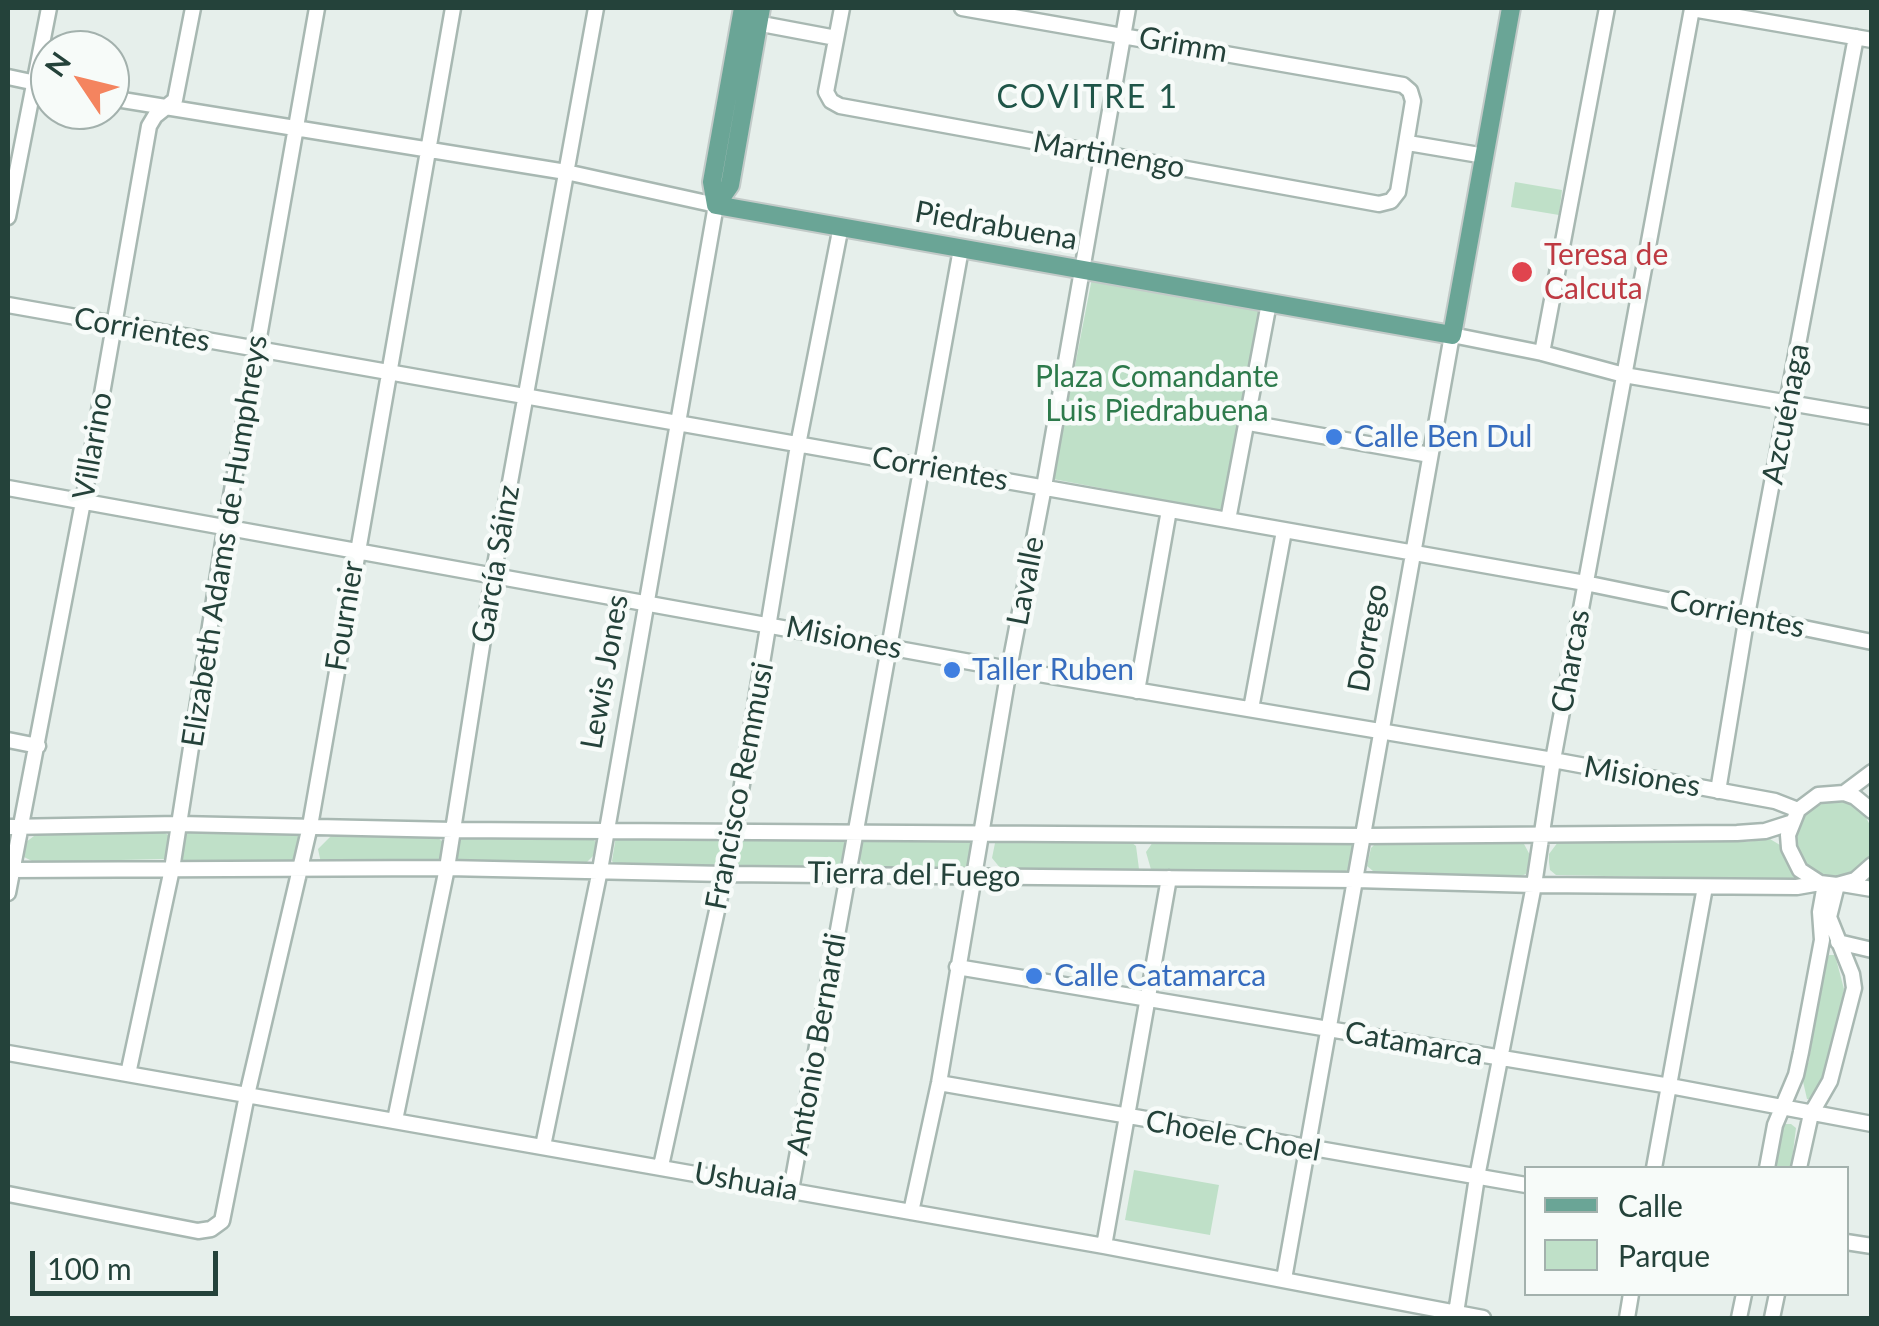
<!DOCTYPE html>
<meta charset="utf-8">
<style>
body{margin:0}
#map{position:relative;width:1879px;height:1326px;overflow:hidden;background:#e6efeb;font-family:Lato,sans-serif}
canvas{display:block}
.frame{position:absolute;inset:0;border:10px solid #24423a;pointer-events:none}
.legend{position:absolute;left:1524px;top:1166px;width:325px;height:130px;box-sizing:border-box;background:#f7fbf9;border:2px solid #a3b1ad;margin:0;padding:12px 18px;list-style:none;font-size:30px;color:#24423a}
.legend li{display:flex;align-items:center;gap:20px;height:50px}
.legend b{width:50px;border:2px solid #a3b1ad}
.north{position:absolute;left:30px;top:30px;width:100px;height:100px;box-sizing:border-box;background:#f7fbf9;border:2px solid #a3b1ad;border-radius:50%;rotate:305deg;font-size:28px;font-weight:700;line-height:40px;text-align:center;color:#24423a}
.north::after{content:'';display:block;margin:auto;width:35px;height:45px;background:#f4845f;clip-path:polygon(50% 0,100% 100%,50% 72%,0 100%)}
.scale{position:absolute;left:30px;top:1251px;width:188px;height:45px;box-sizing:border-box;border:5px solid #24423a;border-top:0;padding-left:12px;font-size:30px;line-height:35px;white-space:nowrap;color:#24423a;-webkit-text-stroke:8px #f7fbf9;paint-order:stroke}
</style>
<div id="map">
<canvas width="1879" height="1326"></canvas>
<div class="frame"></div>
<ul class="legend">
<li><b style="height:12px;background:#6aa596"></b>Calle</li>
<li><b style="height:28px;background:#bfe0c8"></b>Parque</li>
</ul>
<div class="north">N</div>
<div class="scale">100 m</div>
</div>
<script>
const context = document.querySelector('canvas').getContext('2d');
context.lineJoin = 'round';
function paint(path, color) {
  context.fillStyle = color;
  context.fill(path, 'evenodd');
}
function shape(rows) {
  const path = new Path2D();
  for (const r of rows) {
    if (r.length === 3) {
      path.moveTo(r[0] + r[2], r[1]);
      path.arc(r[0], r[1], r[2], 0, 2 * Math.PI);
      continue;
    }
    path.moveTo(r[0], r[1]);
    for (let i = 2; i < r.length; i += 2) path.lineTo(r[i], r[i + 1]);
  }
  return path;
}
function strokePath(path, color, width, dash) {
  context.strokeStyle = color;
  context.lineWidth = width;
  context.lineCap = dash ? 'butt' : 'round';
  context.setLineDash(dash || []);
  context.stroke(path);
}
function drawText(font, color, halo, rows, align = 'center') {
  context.font = font + ' Lato,sans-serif';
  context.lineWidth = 9;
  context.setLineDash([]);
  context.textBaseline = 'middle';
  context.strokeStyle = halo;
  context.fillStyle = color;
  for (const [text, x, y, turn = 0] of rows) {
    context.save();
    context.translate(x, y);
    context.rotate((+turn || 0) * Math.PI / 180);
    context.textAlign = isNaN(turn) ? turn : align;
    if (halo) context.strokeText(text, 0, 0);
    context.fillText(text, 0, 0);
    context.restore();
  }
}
paint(shape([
 [1515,182,1562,190,1559,215,1511,207],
 [1092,278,1260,310,1221,511,1053,479],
 [1834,840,39],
 [190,830,304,832,298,859,292,862,184,861,180,859,183,837],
 [162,831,171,837,169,850,164,859,34,862,24,857,26,842,38,833],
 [332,835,437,837,445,844,444,859,439,863,321,863,318,849],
 [589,836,596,842,595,854,584,865,457,864,453,859,457,841,462,837],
 [616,836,727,838,728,855,720,865,713,867,614,864,612,861],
 [849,839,847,865,841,868,735,867,742,840],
 [868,839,972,840,978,843,972,866,963,870,865,867,859,858,862,843],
 [1770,839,1780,845,1798,880,1556,875,1550,870,1549,862,1549,854,1558,842,1746,842],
 [999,840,1131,842,1136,846,1139,869,1133,873,1001,869,992,858,995,843],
 [1153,842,1351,844,1358,846,1359,855,1348,870,1340,874,1152,873,1146,852],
 [1377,842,1517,842,1524,844,1531,857,1526,874,1518,877,1379,876,1367,866,1371,848],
 [1829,955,1835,955,1844,989,1830,1058,1818,1093,1814,1099,1807,1099,1802,1077,1809,1061,1823,964],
 [1785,1124,1791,1124,1796,1128,1791,1168,1772,1168,1779,1130],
 [1134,1170,1219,1185,1210,1235,1125,1220]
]), '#bfe0c8');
const minor = shape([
 [842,8,826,92,831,101,840,106,1379,204,1391,201,1398,192,1413,101,1410,91,1403,85,962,8],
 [751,22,836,38],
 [8,77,50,86],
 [110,98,566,172,716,205,600,870,543,1146],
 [1408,143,1485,156],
 [8,217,49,8],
 [8,305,1585,583,1872,642],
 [1542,353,1607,8],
 [1249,423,1430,455],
 [8,488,1009,669,1553,760,1775,801,1798,810],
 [1228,520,1269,303],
 [1137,691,1169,510],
 [1251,709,1284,531],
 [8,740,38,746],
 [1718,791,1747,615,1856,37],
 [1844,793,1872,772],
 [1872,811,1855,797,1844,793,1818,795,1798,810,1788,835,1789,848,1800,870,1820,883,1837,885,1855,880,1872,865],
 [8,827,179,824,453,830,1364,836,1737,833,1765,831,1790,823],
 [8,870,447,868,725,874,1356,880,1534,885,1797,887,1820,883],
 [1842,884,1872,889],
 [8,893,83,502,149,126,155,116,175,100,193,8],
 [1838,942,1872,950],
 [957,967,1670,1086,1872,1124],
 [8,1053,1104,1246,1483,1318],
 [128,1074,172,869,225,530,317,8],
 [939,1083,1526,1185],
 [395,1120,447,868,493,576,596,8],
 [661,1166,734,833,798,445,841,226],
 [1654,1168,1705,887],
 [1767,1168,1775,1125,1796,1075,1801,1052,1822,940,1820,912,1825,884],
 [1799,1168,1811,1114,1830,1081,1854,988,1852,974,1829,917,1837,885],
 [791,1190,961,249],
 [8,1194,198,1231,211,1229,222,1221,247,1095,310,826,453,8],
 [911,1212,939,1083,1009,669,1044,487,1128,8],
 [1846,1242,1872,1246],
 [1104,1246,1169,878],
 [1284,1279,1452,335,1542,353,1624,375,1872,417],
 [1456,1313,1477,1177,1534,885,1553,760,1692,9,1872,40],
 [1627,1318,1631,1294],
 [1739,1318,1744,1294],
 [1772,1318,1777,1294]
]);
const major = shape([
 [716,205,1452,335,1511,8],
 [716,205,730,185,761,8],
 [716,205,712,182,743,8]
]);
strokePath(minor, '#a8b8b2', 19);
strokePath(major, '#c2cac8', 22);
strokePath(minor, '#fff', 14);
strokePath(major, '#6aa596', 18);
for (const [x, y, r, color] of [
 [1522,272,12,"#e0444e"],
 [1334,437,10,"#3f7fe0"],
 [952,670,10,"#3f7fe0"],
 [1034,976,10,"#3f7fe0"]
]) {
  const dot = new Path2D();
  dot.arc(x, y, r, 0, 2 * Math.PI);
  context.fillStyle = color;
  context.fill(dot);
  strokePath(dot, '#f7fbf9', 4);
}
drawText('30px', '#24423a', '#f7fbf9', [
 ["Grimm",1183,45,10],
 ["Martinengo",1109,155,10],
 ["Piedrabuena",996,226,10],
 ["Corrientes",142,330,10],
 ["Azcuénaga",1786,414,-79],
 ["Villarino",93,446,-80],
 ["Corrientes",940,469,10],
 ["Elizabeth Adams de Humphreys",225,541,-81],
 ["García Sáinz",496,564,-80],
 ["Lavalle",1026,581,-79],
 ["Corrientes",1737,614,12],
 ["Fournier",345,616,-81],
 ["Misiones",844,638,11],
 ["Dorrego",1368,638,-80],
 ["Charcas",1571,661,-80],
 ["Lewis Jones",605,672,-80],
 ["Misiones",1642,777,10],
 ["Francisco Remmusi",740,786,-79],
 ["Tierra del Fuego",914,875,1],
 ["Antonio Bernardi",817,1044,-80],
 ["Catamarca",1414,1044,10],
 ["Choele Choel",1233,1136,10],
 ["Ushuaia",746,1182,10]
]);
drawText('30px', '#be3a42', '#f7fbf9', [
 ["Teresa de",1544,255],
 ["Calcuta",1544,289]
], 'left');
drawText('30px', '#2d7a4b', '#f7fbf9', [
 ["Plaza Comandante",1157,377],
 ["Luis Piedrabuena",1157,411]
]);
drawText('30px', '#366cbe', '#f7fbf9', [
 ["Calle Ben Dul",1354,437],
 ["Taller Ruben",972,670],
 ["Calle Catamarca",1054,976]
], 'left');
context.letterSpacing = '2.5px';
drawText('32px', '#1f5548', '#f7fbf9', [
 ["COVITRE 1",1088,98]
]);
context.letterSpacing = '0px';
</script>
